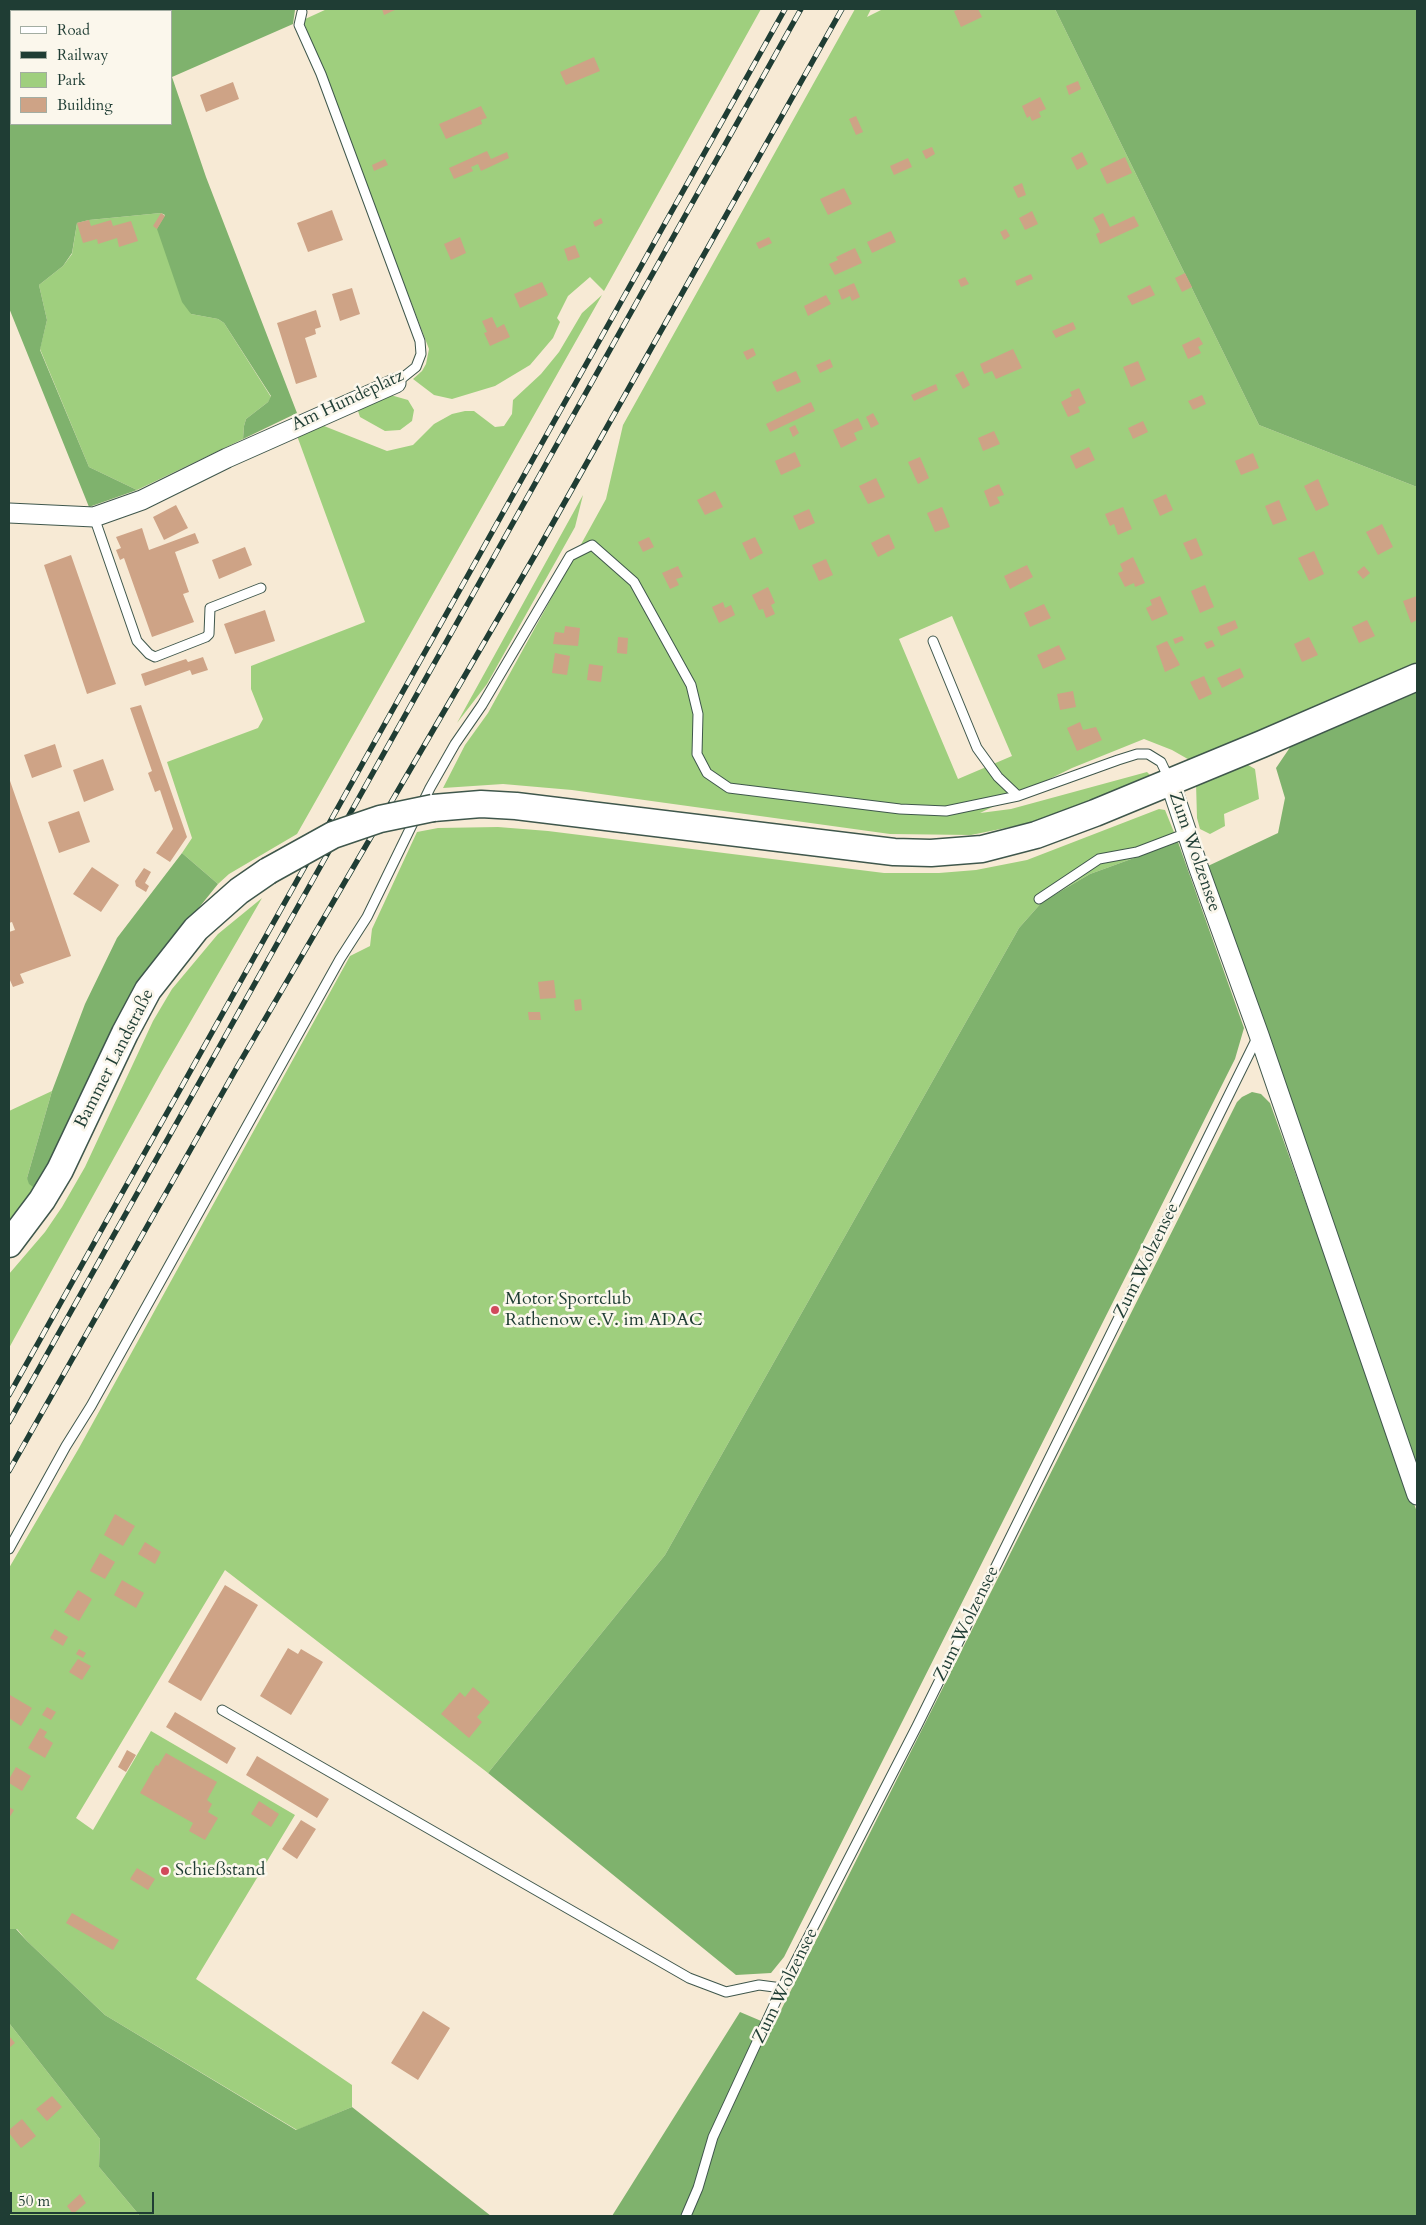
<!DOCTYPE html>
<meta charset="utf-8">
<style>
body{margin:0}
#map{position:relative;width:1426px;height:2225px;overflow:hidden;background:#f7ead5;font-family:Cardo,serif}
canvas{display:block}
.frame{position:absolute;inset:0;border:10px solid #1f3d34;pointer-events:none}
.legend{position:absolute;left:10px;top:10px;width:162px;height:115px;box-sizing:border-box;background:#fbf7ec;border:1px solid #a3ada2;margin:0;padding:6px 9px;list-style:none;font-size:15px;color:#1f3d34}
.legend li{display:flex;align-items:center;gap:10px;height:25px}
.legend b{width:25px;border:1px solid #a3ada2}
.scale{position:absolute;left:10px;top:2192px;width:144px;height:22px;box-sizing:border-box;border:2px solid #1f3d34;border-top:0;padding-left:6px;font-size:15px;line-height:18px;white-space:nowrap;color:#1f3d34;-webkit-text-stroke:4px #fbf7ec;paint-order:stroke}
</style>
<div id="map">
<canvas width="1426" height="2225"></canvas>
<div class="frame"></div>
<ul class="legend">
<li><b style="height:6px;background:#fff"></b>Road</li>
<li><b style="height:6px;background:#1f3d34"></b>Railway</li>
<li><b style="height:14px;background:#9fcf7e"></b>Park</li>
<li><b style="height:14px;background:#cea386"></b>Building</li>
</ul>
<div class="scale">50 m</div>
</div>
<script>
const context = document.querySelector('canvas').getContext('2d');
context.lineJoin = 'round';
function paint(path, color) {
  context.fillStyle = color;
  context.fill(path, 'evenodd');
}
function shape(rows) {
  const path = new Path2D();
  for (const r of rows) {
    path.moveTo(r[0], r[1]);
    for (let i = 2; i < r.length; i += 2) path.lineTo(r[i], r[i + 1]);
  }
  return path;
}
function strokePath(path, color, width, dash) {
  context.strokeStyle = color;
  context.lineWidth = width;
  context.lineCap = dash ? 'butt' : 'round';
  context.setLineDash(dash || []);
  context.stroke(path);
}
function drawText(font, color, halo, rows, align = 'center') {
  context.font = font + ' Cardo,serif';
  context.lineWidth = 5;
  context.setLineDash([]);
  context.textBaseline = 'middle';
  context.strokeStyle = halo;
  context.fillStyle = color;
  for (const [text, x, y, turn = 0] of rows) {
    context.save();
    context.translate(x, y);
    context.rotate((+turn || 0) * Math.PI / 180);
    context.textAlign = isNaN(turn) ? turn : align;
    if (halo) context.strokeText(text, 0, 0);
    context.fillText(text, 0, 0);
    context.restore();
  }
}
paint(shape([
 [327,9,761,9,604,291,590,277,568,296,557,318,560,322,553,338,530,365,495,386,452,399,434,395,413,379,422,371,426,364,429,349,303,20],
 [855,9,871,9,867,17,883,9,1055,9,1259,425,1417,487,1417,665,1193,762,1172,750,1144,739,1072,768,980,813,1011,809,1147,772,1151,776,1089,802,1025,824,971,835,890,834,572,790,503,784,443,788,465,745,488,713,606,499,623,425],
 [952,616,1012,756,958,779,899,639],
 [161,213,165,216,191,314,218,319,224,323,271,397,268,402,246,419,244,426,243,439,137,490,89,467,40,349,47,320,39,285,63,266,72,254,77,223,89,220],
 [602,295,297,834,229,874,218,884,182,853,192,838,167,762,258,728,263,719,251,689,251,666,365,622,296,433,324,426,387,451,413,445,434,424,452,414,465,411,474,411,495,427,504,426,512,414,513,400,541,374,559,352,582,313],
 [383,396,394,396,408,400,414,410,412,421,400,430,385,431,360,417,358,411,360,408],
 [583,495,575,527,487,684,457,723],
 [1243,762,1255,769,1259,799,1224,814,1225,826,1210,834,1200,829,1197,818,1196,783],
 [1159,809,1165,810,1178,842,1090,874,1042,902,1019,928,665,1555,488,1773,225,1570,76,1818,93,1830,151,1731,295,1815,196,1979,352,2085,352,2107,297,2130,105,2015,27,1941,17,1929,9,1929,9,1568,79,1448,350,956,370,946,372,929,417,832,438,828,498,827,548,831,884,873,939,873,976,870,1027,860],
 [262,898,162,1071,9,1348,9,1274,45,1232,62,1207,85,1167,153,1021,172,989,218,934],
 [52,1091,27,1178,36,1189,9,1226,9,1111],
 [9,2023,100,2139,99,2167,140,2216,9,2216]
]), '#9fcf7e');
paint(shape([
 [9,9,298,9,295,10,293,24,172,77,206,177,297,413,243,439,244,426,246,419,268,402,271,396,224,323,218,319,191,314,182,302,157,229,165,215,161,213,89,220,77,223,72,253,63,266,39,285,47,320,40,350,89,467,137,490,89,507,9,308],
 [11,11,171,11,171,124,11,124],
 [1055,9,1417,9,1417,487,1259,425],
 [1417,688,1417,1477,1208,866,1278,833,1285,798,1276,768,1295,740],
 [1178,842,1244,1028,1235,1059,784,1957,771,1973,736,1975,488,1773,665,1555,1019,928,1042,902,1090,874],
 [182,853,218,884,147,972,125,1008,107,1040,63,1136,36,1189,29,1184,27,1178,52,1091,85,1004,117,938],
 [1252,1092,1261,1094,1270,1103,1417,1512,1417,2216,612,2216,740,2012,773,2026,1237,1102,1242,1097],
 [9,1929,16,1929,27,1941,105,2015,296,2130,352,2107,491,2216,140,2216,99,2167,100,2139,9,2023]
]), '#7fb26d');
paint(shape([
 [382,9,397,9,384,15],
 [960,9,978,9,982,17,961,27,954,11],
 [594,57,600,71,566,85,560,72],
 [1078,81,1081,89,1069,95,1066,86],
 [233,82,239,99,206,112,200,95],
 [1040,97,1046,109,1039,112,1041,117,1032,121,1030,116,1027,118,1022,106],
 [481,106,487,118,481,120,482,124,446,139,439,124],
 [856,116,863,132,856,135,849,119],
 [932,147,935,154,926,159,922,151],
 [487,151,491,159,507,152,509,158,481,171,478,164,471,167,473,171,454,179,449,168],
 [1082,152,1088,164,1077,170,1071,158],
 [1125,157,1132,173,1107,184,1100,169],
 [908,158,912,167,894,175,890,166],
 [385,159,388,165,374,171,372,165],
 [1022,183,1026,195,1018,198,1013,187],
 [844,188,852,204,828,215,820,199],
 [332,210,343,240,308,252,297,223],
 [1032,211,1038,224,1025,230,1019,218],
 [161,213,165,216,157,229,153,226],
 [1103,213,1110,227,1134,216,1139,226,1100,244,1096,234,1100,232,1093,218],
 [601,218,603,223,595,227,593,222],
 [89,220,91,226,111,220,113,226,131,221,138,241,119,247,117,238,98,244,97,239,83,243,77,223],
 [1006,229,1010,236,1004,240,1000,232],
 [891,231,896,242,872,253,867,242],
 [460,237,466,253,451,260,444,244],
 [769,237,772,243,759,249,756,243],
 [575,245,580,257,568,261,564,249],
 [855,248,862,263,835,275,829,264,838,260,836,257],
 [1185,273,1192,287,1182,292,1175,278],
 [1031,274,1033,279,1017,286,1015,281],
 [965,277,969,284,961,287,958,280],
 [542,282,548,295,520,308,514,294],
 [854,283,860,297,852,301,850,296,842,300,838,290],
 [1150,285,1155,295,1132,305,1127,296],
 [352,288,360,314,340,321,332,294],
 [826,295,831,304,808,316,804,306],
 [316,310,321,327,315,329,316,334,305,338,317,377,296,384,277,323],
 [492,317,497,328,504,324,510,337,490,346,484,333,487,332,482,321],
 [1073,322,1076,329,1056,338,1052,331],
 [1199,337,1203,344,1198,347,1201,353,1188,359,1182,345],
 [753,348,756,355,747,360,743,352],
 [1013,349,1022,368,996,379,992,371,984,374,980,364],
 [830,359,833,367,820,373,816,365],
 [1138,361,1146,380,1131,387,1123,367],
 [796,371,801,382,777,392,772,382],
 [963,371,970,385,963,389,955,375],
 [936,384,938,390,914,401,911,395],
 [1079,388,1086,403,1078,407,1080,412,1068,417,1061,402,1072,396,1070,392],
 [1202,395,1206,404,1193,410,1188,401],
 [811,402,815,411,770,432,766,424],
 [873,413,879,424,871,428,866,417],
 [858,418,863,429,854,433,857,440,841,448,833,430],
 [1143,421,1148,432,1133,439,1128,428],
 [795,425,799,433,793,437,789,428],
 [994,431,1000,444,983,451,978,438],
 [1089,447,1095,460,1076,469,1070,456],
 [795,452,801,466,781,475,775,461],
 [1253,453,1259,468,1241,475,1235,461],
 [920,457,929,478,918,484,908,462],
 [876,478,885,497,868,504,859,486],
 [1318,479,1329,505,1316,511,1304,486],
 [999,484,1004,495,997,497,1000,503,990,507,984,491],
 [715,491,723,507,705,515,697,500],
 [1166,494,1173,510,1160,516,1153,500],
 [1279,500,1287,520,1273,525,1265,506],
 [176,505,188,528,164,540,153,517],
 [942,507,950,527,935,532,927,513],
 [1123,507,1132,529,1118,535,1114,524,1110,526,1105,514],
 [809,509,815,523,799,530,793,516],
 [1382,524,1393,547,1378,555,1366,532],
 [142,528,149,550,195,533,199,543,175,552,189,592,183,594,194,622,152,637,124,558,120,560,116,550,121,548,116,537],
 [889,534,895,548,878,557,871,543],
 [649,537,654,547,643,552,638,542],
 [755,537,763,553,750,560,742,543],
 [1196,538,1203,555,1191,560,1183,543],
 [245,547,252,565,219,579,212,560],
 [1314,551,1324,574,1309,581,1298,558],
 [71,555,116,684,87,694,44,565],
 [1133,557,1145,583,1135,587,1134,583,1125,587,1118,573,1123,571,1120,564],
 [826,559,833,575,819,581,812,565],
 [1027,565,1033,577,1010,589,1004,576],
 [678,566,683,577,676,579,679,585,670,589,662,573],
 [1364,566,1370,573,1363,579,1357,572],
 [1205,585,1214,607,1200,613,1191,591],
 [768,587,775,603,771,605,775,614,766,618,763,609,759,610,752,595],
 [1160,596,1168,614,1152,621,1146,608,1152,605,1150,600],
 [1417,596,1417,620,1411,623,1403,601],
 [723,602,725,608,731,605,735,615,719,623,712,607],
 [1044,604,1051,618,1030,627,1024,613],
 [265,610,275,641,235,654,224,624],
 [1235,620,1238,628,1221,636,1217,627],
 [1367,620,1375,636,1359,643,1352,627],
 [565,626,580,628,578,646,553,644,555,632,564,633],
 [1182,636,1184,640,1175,644,1173,639],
 [618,637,628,638,627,654,617,653],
 [1309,637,1318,655,1302,662,1294,644],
 [1212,640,1215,646,1207,649,1204,643],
 [1167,641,1180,665,1165,672,1156,646],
 [1059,645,1066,659,1043,669,1037,655],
 [555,653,570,656,567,675,552,673],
 [203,657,208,670,192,675,190,670,145,686,141,674,186,659,188,662],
 [589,664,603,666,601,682,587,680],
 [1240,668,1244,677,1222,688,1217,678],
 [1204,676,1212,694,1199,700,1190,682],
 [1073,691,1076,707,1060,710,1057,694],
 [141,705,187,837,170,862,156,853,173,829,160,790,155,792,148,773,152,771,130,708],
 [1080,722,1083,730,1096,727,1102,740,1077,751,1067,728],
 [55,744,62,767,32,778,24,755],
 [103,759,114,790,84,802,73,770],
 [9,778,71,956,20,974,24,983,13,987,9,978,9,932,15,930,12,922,9,923],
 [79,811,90,842,59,853,48,822],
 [92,867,119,885,101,912,73,894],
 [144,868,151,872,145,883,149,886,146,892,136,886,135,881],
 [554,980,556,998,540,999,538,982],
 [581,999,582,1010,575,1011,574,1000],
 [528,1012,540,1012,541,1020,529,1020],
 [115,1514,135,1526,123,1546,104,1535],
 [145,1542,161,1552,155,1564,138,1554],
 [100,1553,115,1562,105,1579,90,1571],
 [122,1580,144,1593,136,1608,114,1595],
 [225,1585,258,1605,201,1701,168,1682],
 [78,1590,92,1599,79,1621,64,1612],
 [55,1629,68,1637,63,1646,50,1638],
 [288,1648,298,1654,301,1649,323,1662,291,1715,260,1696],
 [79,1649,86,1653,83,1658,76,1654],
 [78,1659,91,1666,82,1680,69,1672],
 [473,1687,490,1702,477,1717,482,1722,469,1738,441,1714,460,1692,465,1697],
 [10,1695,32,1708,21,1726,9,1718],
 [47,1707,56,1712,51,1720,42,1715],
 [175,1712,236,1748,227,1764,166,1727],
 [40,1728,47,1732,44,1737,53,1743,45,1758,28,1748],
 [127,1750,136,1755,126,1772,118,1767],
 [166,1753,217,1782,207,1800,212,1804,208,1812,218,1818,205,1840,189,1831,193,1823,140,1793,156,1765,158,1766],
 [257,1756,329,1799,317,1818,246,1775],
 [16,1767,31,1776,22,1791,9,1783,9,1779],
 [259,1801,279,1814,271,1827,251,1814],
 [9,1807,14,1810,9,1818],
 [301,1820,316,1829,297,1859,282,1849],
 [137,1868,155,1879,148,1890,130,1879],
 [72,1913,119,1940,113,1950,66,1923],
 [423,2011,450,2028,418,2080,391,2063],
 [9,2036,15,2043,9,2048],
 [52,2096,62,2107,47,2121,36,2109],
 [22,2119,36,2136,21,2148,9,2133,9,2130],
 [80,2194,86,2203,73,2214,67,2206]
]), '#cea386');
const lane = shape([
 [302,12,299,25,321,74,420,341,421,354,416,367,396,383],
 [94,517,137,641,149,654,155,657,206,637,209,634,210,608,261,588],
 [933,641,977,748,998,777,1018,796],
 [1039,899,1099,859,1137,852,1187,833],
 [9,1549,66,1446,91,1406,340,959,367,917,430,788,455,744,482,705,570,556,592,545,634,582,691,685,698,714,697,754,707,773,729,788,900,809,946,811,1018,796,1118,760,1137,754,1148,754,1161,762,1170,781],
 [222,1710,689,1978,726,1992,759,1985,782,1988],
 [686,2216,698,2188,713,2137,782,1988,917,1726,1258,1036]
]);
const street = shape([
 [9,513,94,517,142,500,227,458,396,383],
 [1170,782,1198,866,1259,1035,1417,1495]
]);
const secondary = shape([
 [433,808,481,804,516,806,894,852,931,853,982,849,1036,835,1095,813,1262,744,1417,677],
 [9,1244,42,1200,60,1170,125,1033,148,990,196,929,239,891,268,871]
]);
strokePath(lane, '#3f574c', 11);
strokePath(street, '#3f574c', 21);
strokePath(secondary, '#3f574c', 29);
strokePath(lane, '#fff', 9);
strokePath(street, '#fff', 19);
strokePath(secondary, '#fff', 26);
const rail = shape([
 [9,1395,785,9],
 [9,1422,801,9],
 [9,1471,236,1069,535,555,842,9]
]);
strokePath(rail, '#1f3d34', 5.5);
strokePath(rail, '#fbf7ec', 4, [11]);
const secondaryBridge = shape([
 [268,871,333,835,380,819,433,808]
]);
strokePath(secondaryBridge, '#3f574c', 29, []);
strokePath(secondaryBridge, '#fff', 26);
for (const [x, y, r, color] of [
 [495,1310,5,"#d1495b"],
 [165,1871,5,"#d1495b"]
]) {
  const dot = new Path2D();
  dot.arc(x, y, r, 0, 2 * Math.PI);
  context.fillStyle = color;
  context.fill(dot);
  strokePath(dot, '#fbf7ec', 2);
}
drawText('18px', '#1f3d34', '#fbf7ec', [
 ["Am Hundeplatz",348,401,-25],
 ["Zum Wolzensee",1194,852,71],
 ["Bammer Landstraße",115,1059,-63],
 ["Zum Wolzensee",1147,1261,-64],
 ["Zum Wolzensee",967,1624,-64],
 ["Zum Wolzensee",786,1986,-64]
]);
drawText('18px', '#1f3d34', '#fbf7ec', [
 ["Motor Sportclub",505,1300],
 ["Rathenow e.V. im ADAC",505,1321],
 ["Schießstand",175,1871]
], 'left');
</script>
